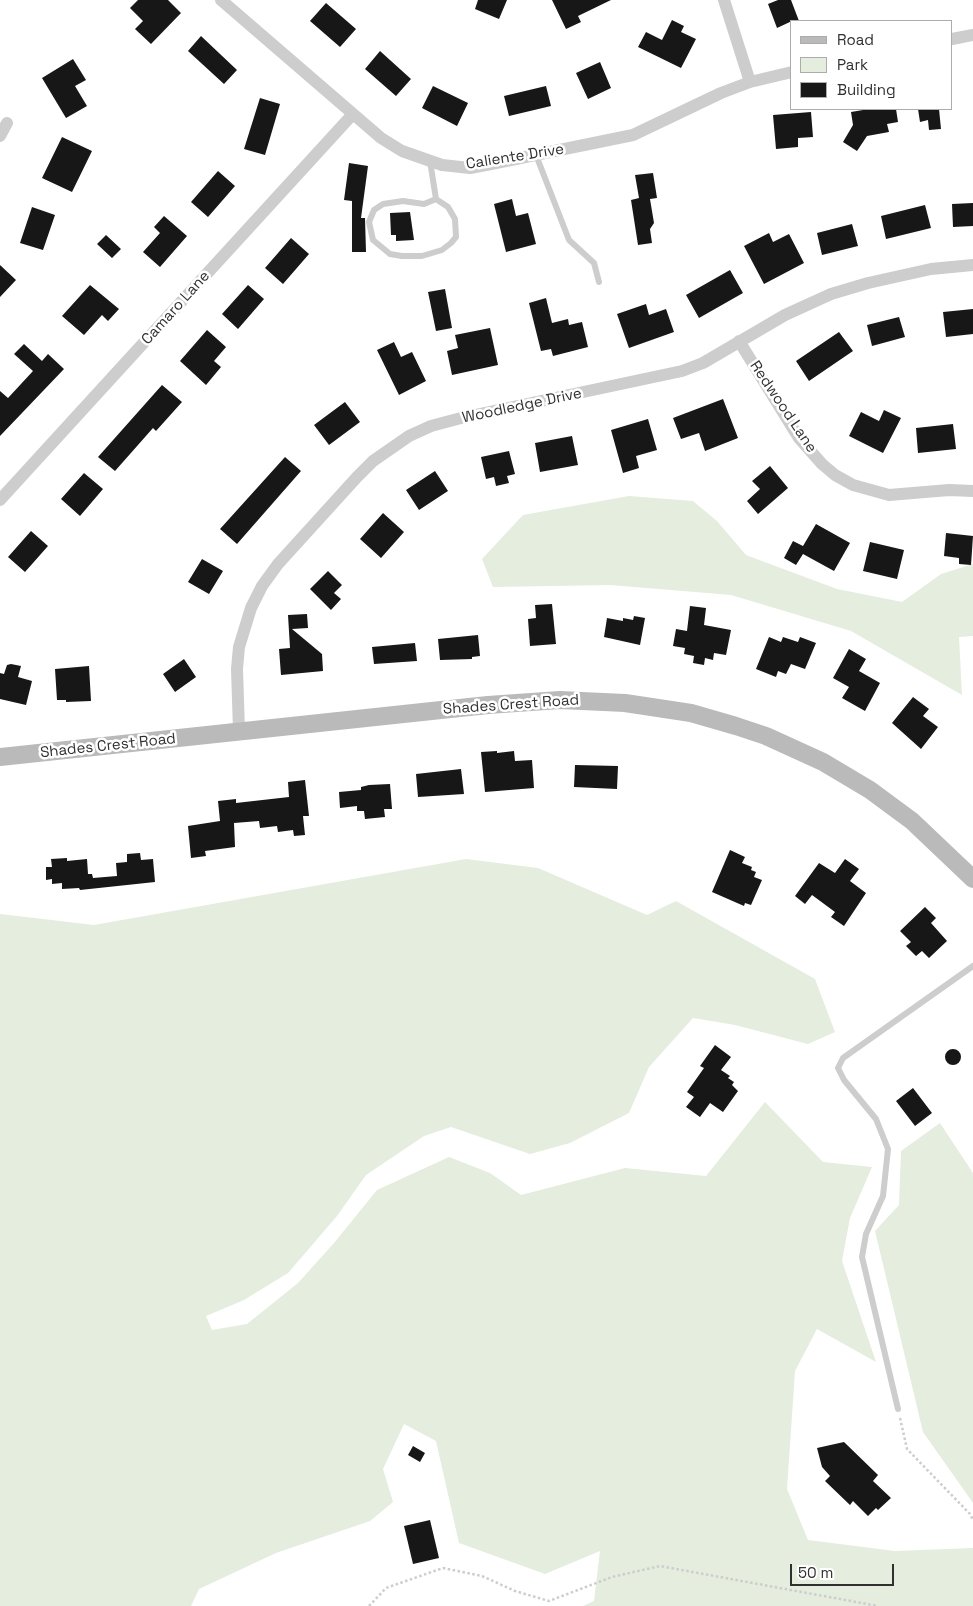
<!DOCTYPE html>
<style>
body{margin:0}
#map{position:relative;width:973px;height:1606px;overflow:hidden;background:#fff;font-family:"Space Grotesk",sans-serif}
canvas{display:block}
.legend{position:absolute;left:790px;top:20px;width:162px;height:90px;box-sizing:border-box;background:#fff;border:1px solid #acacac;margin:0;padding:6px 9px;list-style:none;font-size:15px;color:#303030}
.legend li{display:flex;align-items:center;gap:10px;height:25px}
.legend b{width:25px;border:1px solid #acacac}
.scale{position:absolute;left:790px;top:1564px;width:104px;height:22px;box-sizing:border-box;border:2px solid #303030;border-top:0;padding-left:6px;font-size:15px;line-height:18px;white-space:nowrap;color:#303030;-webkit-text-stroke:4px #fff;paint-order:stroke}
</style>
<div id="map">
<canvas width="973" height="1606"></canvas>
<ul class="legend">
<li><b style="height:6px;background:#bababa"></b>Road</li>
<li><b style="height:14px;background:#e5edde"></b>Park</li>
<li><b style="height:14px;background:#171717"></b>Building</li>
</ul>
<div class="scale">50 m</div>
</div>
<script>
const context = document.querySelector('canvas').getContext('2d');
context.lineJoin = 'round';
function paint(path, color) {
  context.fillStyle = color;
  context.fill(path, 'evenodd');
}
function shape(rows) {
  const path = new Path2D();
  for (const r of rows) {
    if (r.length === 3) {
      path.moveTo(r[0] + r[2], r[1]);
      path.arc(r[0], r[1], r[2], 0, 2 * Math.PI);
      continue;
    }
    path.moveTo(r[0], r[1]);
    for (let i = 2; i < r.length; i += 2) path.lineTo(r[i], r[i + 1]);
  }
  return path;
}
function strokePath(path, color, width, dash) {
  context.strokeStyle = color;
  context.lineWidth = width;
  context.lineCap = dash ? 'butt' : 'round';
  context.setLineDash(dash || []);
  context.stroke(path);
}
function drawText(font, color, halo, rows, align = 'center') {
  context.font = font + ' "Space Grotesk",sans-serif';
  context.lineWidth = 5;
  context.setLineDash([]);
  context.textBaseline = 'middle';
  context.strokeStyle = halo;
  context.fillStyle = color;
  for (const [text, x, y, turn = 0] of rows) {
    context.save();
    context.translate(x, y);
    context.rotate((+turn || 0) * Math.PI / 180);
    context.textAlign = isNaN(turn) ? turn : align;
    if (halo) context.strokeText(text, 0, 0);
    context.fillText(text, 0, 0);
    context.restore();
  }
}
paint(shape([
 [629,496,693,501,717,521,746,555,837,589,902,602,941,574,973,564,973,636,959,637,962,695,851,631,731,595,610,585,493,587,482,559,523,515],
 [466,859,538,868,647,915,676,901,815,979,835,1032,808,1044,735,1025,693,1018,649,1067,629,1113,570,1143,530,1154,451,1127,424,1136,366,1175,337,1216,288,1273,244,1300,206,1316,212,1330,247,1324,298,1283,334,1243,377,1190,449,1157,490,1173,521,1195,625,1168,706,1176,765,1102,823,1162,872,1167,850,1218,842,1261,876,1362,817,1329,795,1371,787,1489,808,1540,895,1551,973,1548,973,1606,583,1606,594,1601,600,1551,545,1574,459,1543,436,1441,404,1424,383,1469,393,1502,370,1521,276,1553,199,1589,191,1606,0,1606,0,914,94,925],
 [940,1123,973,1173,973,1503,923,1432,875,1231,899,1205,901,1151]
]), '#e5edde');
paint(shape([
 [138,0,168,0,181,13,151,44,135,29,143,21,130,8],
 [478,0,507,0,499,19,475,9],
 [552,0,611,0,578,16,581,22,566,29],
 [778,0,791,0,799,21,792,21,777,28,768,4],
 [326,3,356,29,340,47,310,21],
 [672,20,684,26,681,32,696,39,681,68,638,47,646,32,662,40],
 [201,36,237,70,224,84,188,51],
 [380,51,411,79,396,96,365,69],
 [73,59,86,80,75,86,87,106,66,118,42,78],
 [600,62,611,88,588,99,576,73],
 [433,86,468,103,457,126,422,108],
 [546,86,551,106,509,116,504,96],
 [260,98,280,104,265,155,244,149],
 [869,109,896,109,898,122,887,124,889,132,867,136,857,151,843,142,853,125,851,112],
 [918,109,939,109,941,129,929,130,928,120,920,122],
 [811,112,813,137,798,138,798,147,776,149,773,115],
 [62,137,92,151,72,192,42,178],
 [349,163,368,166,361,218,365,218,366,252,352,252,352,201,344,200],
 [218,171,235,186,208,217,191,202],
 [653,173,657,198,650,199,654,223,650,229,652,243,638,245,631,200,639,198,635,175],
 [512,199,516,216,528,213,536,244,506,252,494,204],
 [973,203,973,226,953,227,952,204],
 [925,205,931,228,886,239,881,216],
 [32,207,55,215,43,250,20,243],
 [410,212,414,240,396,241,396,235,391,235,390,213],
 [164,216,187,236,160,267,143,252,160,233,154,227],
 [852,224,858,246,822,255,817,233],
 [769,233,773,242,789,234,804,263,764,284,744,246],
 [106,235,121,249,112,258,97,244],
 [291,238,309,254,283,284,265,268],
 [0,265,16,280,0,297],
 [730,270,743,293,699,318,686,295],
 [90,285,119,309,108,321,102,315,84,335,62,316],
 [248,285,264,299,238,329,222,314],
 [445,289,452,328,436,331,428,292],
 [546,298,552,323,568,319,569,325,582,322,588,347,553,356,551,349,541,351,529,303],
 [646,304,649,315,666,309,674,332,629,348,617,314],
 [973,309,973,334,946,337,943,312],
 [899,317,905,337,872,346,867,325],
 [490,328,498,365,452,375,447,351,458,348,455,335],
 [207,330,226,347,214,361,221,367,206,385,180,361],
 [839,332,853,351,809,381,796,361],
 [394,342,401,357,412,352,426,381,399,395,377,350],
 [24,344,42,361,48,354,64,369,0,436,0,391,8,398,33,371,14,354],
 [162,385,182,402,156,431,153,428,115,471,98,457],
 [723,399,738,438,705,451,699,433,681,439,673,418],
 [345,402,360,422,329,445,314,425],
 [884,410,901,418,883,453,849,436,861,412,879,421],
 [648,419,657,450,636,456,639,468,623,473,611,430],
 [953,424,956,449,918,453,916,428],
 [572,436,578,465,540,472,535,443],
 [509,451,515,474,507,476,509,483,496,486,494,477,486,479,481,457],
 [285,457,301,471,237,544,220,529],
 [770,466,788,488,758,514,747,501,760,489,752,481],
 [435,471,448,491,419,510,406,490],
 [84,473,103,489,80,516,61,499],
 [383,513,404,532,381,558,360,539],
 [816,524,850,543,834,571,803,554,796,565,784,558,793,541,803,546],
 [31,531,48,546,25,572,8,557],
 [946,533,973,536,971,565,959,564,959,558,944,556],
 [870,542,904,550,897,579,863,571],
 [202,559,223,571,209,594,188,582],
 [328,571,342,585,334,593,341,599,331,610,310,589],
 [552,604,556,644,530,646,528,619,536,618,535,605],
 [690,606,706,608,704,625,731,630,726,655,714,653,713,660,705,658,704,665,693,663,694,656,684,654,685,648,673,646,676,629,687,631],
 [307,614,308,628,292,629,322,654,323,671,281,675,279,649,290,648,288,615],
 [634,616,645,618,640,645,604,637,607,618,623,621,623,618,633,620],
 [478,635,480,656,472,657,472,659,440,660,438,639],
 [769,637,781,642,783,637,798,642,800,637,816,643,805,669,791,664,786,674,778,671,776,677,756,669],
 [415,643,417,661,374,664,372,647],
 [849,649,866,659,859,671,880,683,865,711,842,698,849,687,833,678],
 [184,659,196,677,175,692,163,674],
 [11,664,21,666,18,677,32,681,26,705,0,699,0,673,4,674,7,665],
 [89,666,91,701,66,702,66,700,57,700,55,669],
 [913,697,929,709,923,716,938,727,921,749,892,723],
 [497,751,497,753,514,751,515,761,532,760,534,788,485,792,481,752],
 [575,765,618,766,617,789,574,787],
 [461,769,464,794,418,797,416,774],
 [305,780,309,816,303,816,305,835,294,836,293,830,278,832,277,826,260,828,259,821,234,823,235,847,205,851,206,856,191,858,188,826,220,821,218,801,236,799,236,803,289,797,288,782],
 [390,784,392,809,384,809,385,817,365,819,364,811,357,811,357,806,340,808,339,792,361,790,361,787,369,785],
 [730,850,745,857,742,863,752,867,751,870,756,872,754,877,762,880,751,905,745,903,744,906,712,892],
 [140,853,141,860,153,859,155,882,80,890,79,888,62,889,62,883,52,884,52,879,46,880,46,867,52,867,51,859,67,858,67,861,87,859,88,874,92,874,93,878,117,876,116,863,127,862,127,854],
 [845,859,859,869,850,881,866,893,844,926,831,917,835,912,812,895,805,904,795,896,819,863,835,873],
 [925,907,936,918,931,923,947,941,929,958,922,951,916,956,906,946,911,942,900,931],
 [715,1045,731,1057,721,1070,730,1076,728,1078,734,1082,732,1085,738,1091,723,1112,710,1103,700,1117,686,1107,694,1097,687,1092,704,1068,700,1066],
 [953,1057,8],
 [913,1088,932,1113,915,1126,896,1101],
 [844,1442,876,1473,878,1475,873,1481,891,1498,878,1510,876,1508,868,1516,853,1501,850,1505,825,1481,830,1476,822,1467,817,1448],
 [413,1446,425,1453,420,1462,408,1455],
 [430,1520,439,1558,413,1564,404,1526]
]), '#171717');
strokePath(shape([
 [900,1418,907,1449,970,1514,973,1520],
 [369,1606,386,1588,443,1568,482,1576,515,1591,549,1601,612,1577,660,1566,878,1606]
]), '#cdcdcd', 2.5, [2.5, 2.5]);
strokePath(shape([
 [536,155,569,240,594,263,599,282],
 [430,161,436,199,448,207,455,219,456,237,451,243,442,250,422,256,402,256,390,254,373,240,369,222,374,210,383,204,403,201,424,204,436,199],
 [898,1409,862,1257,866,1234,883,1196,888,1149,876,1119,844,1080,838,1068,843,1058,973,966]
]), '#cdcdcd', 6);
strokePath(shape([
 [221,0,381,138,402,151,442,165,470,168,491,164,633,135,721,93,750,82,792,72],
 [724,0,750,82],
 [952,39,973,35],
 [0,136,7,123],
 [739,341,799,438,822,464,835,475,853,485,889,495,949,490,973,491],
 [0,500,352,115],
 [239,731,237,669,239,647,251,608,262,586,278,564,357,477,373,461,409,436,431,426,461,418,682,371,703,363,785,315,831,294,868,283,931,269,973,265]
]), '#cdcdcd', 12);
strokePath(shape([
 [0,757,488,705,560,700,625,703,691,713,736,726,766,736,823,762,870,790,912,821,973,879]
]), '#bababa', 18);
drawText('15px', '#303030', '#fff', [
 ["Caliente Drive",515,157,-9],
 ["Camaro Lane",176,308,-48],
 ["Woodledge Drive",522,406,-12],
 ["Redwood Lane",783,407,56],
 ["Shades Crest Road",511,705,-4],
 ["Shades Crest Road",108,746,-6]
]);
</script>
